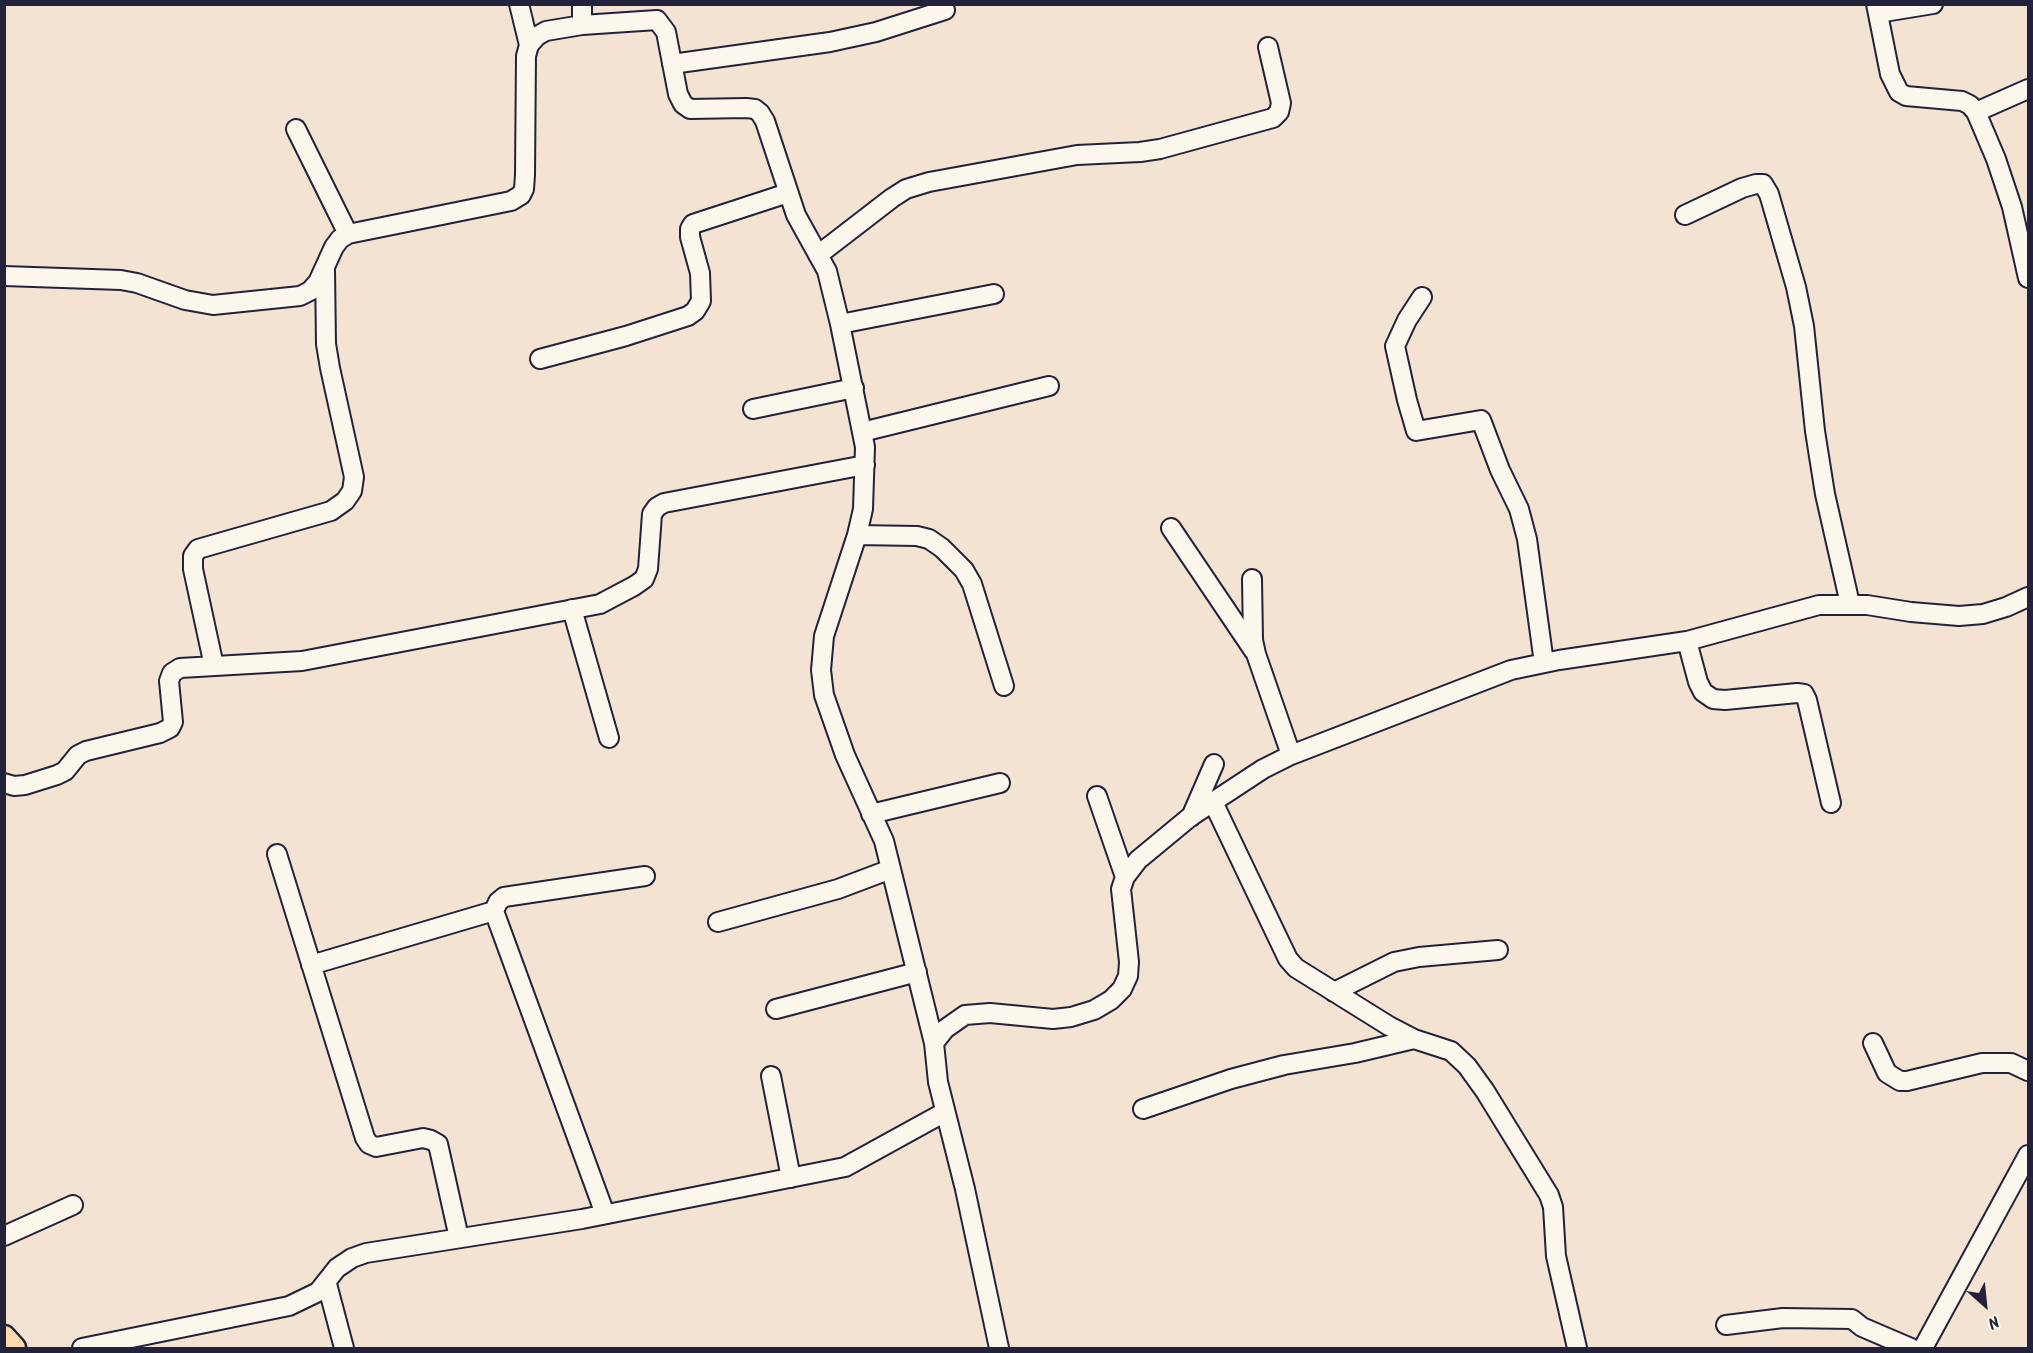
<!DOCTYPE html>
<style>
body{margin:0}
#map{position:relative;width:2033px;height:1353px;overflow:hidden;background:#f4e2d2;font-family:Kalam,sans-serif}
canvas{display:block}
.frame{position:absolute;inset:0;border:6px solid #22223b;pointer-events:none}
.north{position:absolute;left:1955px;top:1275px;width:60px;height:60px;-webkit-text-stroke:4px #fbf7ec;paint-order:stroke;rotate:153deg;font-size:16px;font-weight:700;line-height:24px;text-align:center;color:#22223b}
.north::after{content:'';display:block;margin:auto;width:21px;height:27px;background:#22223b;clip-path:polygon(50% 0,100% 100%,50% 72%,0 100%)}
</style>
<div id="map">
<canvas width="2033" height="1353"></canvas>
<div class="frame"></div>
<div class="north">N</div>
</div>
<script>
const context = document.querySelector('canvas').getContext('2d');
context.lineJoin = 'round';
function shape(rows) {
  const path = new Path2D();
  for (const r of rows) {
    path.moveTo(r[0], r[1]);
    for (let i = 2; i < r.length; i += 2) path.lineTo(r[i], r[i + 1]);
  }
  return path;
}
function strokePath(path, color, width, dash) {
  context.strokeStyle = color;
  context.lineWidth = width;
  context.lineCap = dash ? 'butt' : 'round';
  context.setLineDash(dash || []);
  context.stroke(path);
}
const minor = shape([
 [519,4,529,45],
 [582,4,582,25],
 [1876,4,1890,74,1899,92,1906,96,1962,101,1970,105,1976,112,1996,159,2012,207,2028,278],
 [1878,13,1933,4],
 [672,64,830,42,876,32,945,10],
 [1976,112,2028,89],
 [296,129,348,234],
 [1685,215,1742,188,1756,184,1763,184,1769,194,1796,287,1804,326,1815,431,1825,494,1850,604],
 [818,255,892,198,906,189,929,182,1077,155,1140,152,1160,149,1273,118,1279,112,1281,103,1268,47],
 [4,276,121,280,137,283,185,300,213,305,300,296,310,291,318,282,334,247,340,239,348,234,511,201,521,195,524,189,525,175,526,56,529,45,537,36,546,31,582,25,657,20,666,32,678,94,683,104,690,109,746,108,755,109,760,113,765,121,796,215,827,271,840,324,865,447,863,509,857,535,824,636,821,670,824,695,845,755,884,841,934,1043,938,1082,965,1189,999,1348],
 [1422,297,1407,320,1395,346,1407,400,1416,431,1481,420,1500,470,1519,509,1527,539,1544,663],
 [840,324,994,294],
 [540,359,626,336,688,316,695,311,701,301,700,273,690,237,690,229,693,224,788,193],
 [753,409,854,388],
 [862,432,1049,386],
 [1171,528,1254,651],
 [857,535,917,536,929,539,942,548,964,570,972,584,1004,686],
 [1252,579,1253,640,1256,654,1291,755],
 [572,609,609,738],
 [1687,641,1698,682,1703,692,1713,699,1725,700,1797,693,1804,694,1807,700,1831,803],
 [214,666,193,569,193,556,198,549,331,511,345,501,352,491,354,477,330,368,326,344,325,269],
 [4,783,14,786,25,785,57,775,65,771,78,755,86,751,160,733,170,728,173,722,169,681,172,673,180,668,302,661,600,604,634,586,644,579,648,569,652,514,657,507,664,503,865,465],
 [1097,796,1125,877],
 [1213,802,1276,934,1288,959,1296,968,1389,1026,1414,1039,1451,1051,1467,1066,1485,1091,1549,1195,1553,1207,1556,1256,1577,1348],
 [871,814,1000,783],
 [1191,817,1214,764],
 [277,854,365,1138,369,1144,376,1147,423,1138,431,1140,438,1144,459,1238],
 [718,922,838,889,891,869],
 [311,965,494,911],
 [1334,992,1394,962,1419,957,1498,950],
 [776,1009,917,972],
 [934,1043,945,1029,965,1015,990,1013,1053,1019,1071,1017,1094,1010,1111,1000,1122,989,1128,976,1129,962,1121,889,1125,877,1138,860,1190,817,1263,769,1291,755,1511,670,1559,660,1687,641,1819,605,1867,605,1911,612,1959,616,1983,614,2006,607,2028,597],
 [1873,1043,1887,1073,1900,1081,1907,1081,1982,1063,2011,1063,2028,1071],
 [771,1076,791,1178],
 [1143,1109,1231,1079,1284,1065,1355,1053,1414,1039],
 [605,1214,494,911,498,902,504,897,645,876],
 [4,1236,73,1205],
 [327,1284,344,1348],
 [1726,1325,1783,1318,1852,1319,1862,1327,1911,1348],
 [82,1348,289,1306,318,1292,337,1268,352,1258,366,1253,582,1219,845,1167,945,1112],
 [1923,1348,2028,1155]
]);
const major = shape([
 [4,1337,14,1348]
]);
strokePath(minor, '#22223b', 22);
strokePath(major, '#22223b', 27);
strokePath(minor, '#fbf7ec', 18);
strokePath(major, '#fcdcac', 22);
</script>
